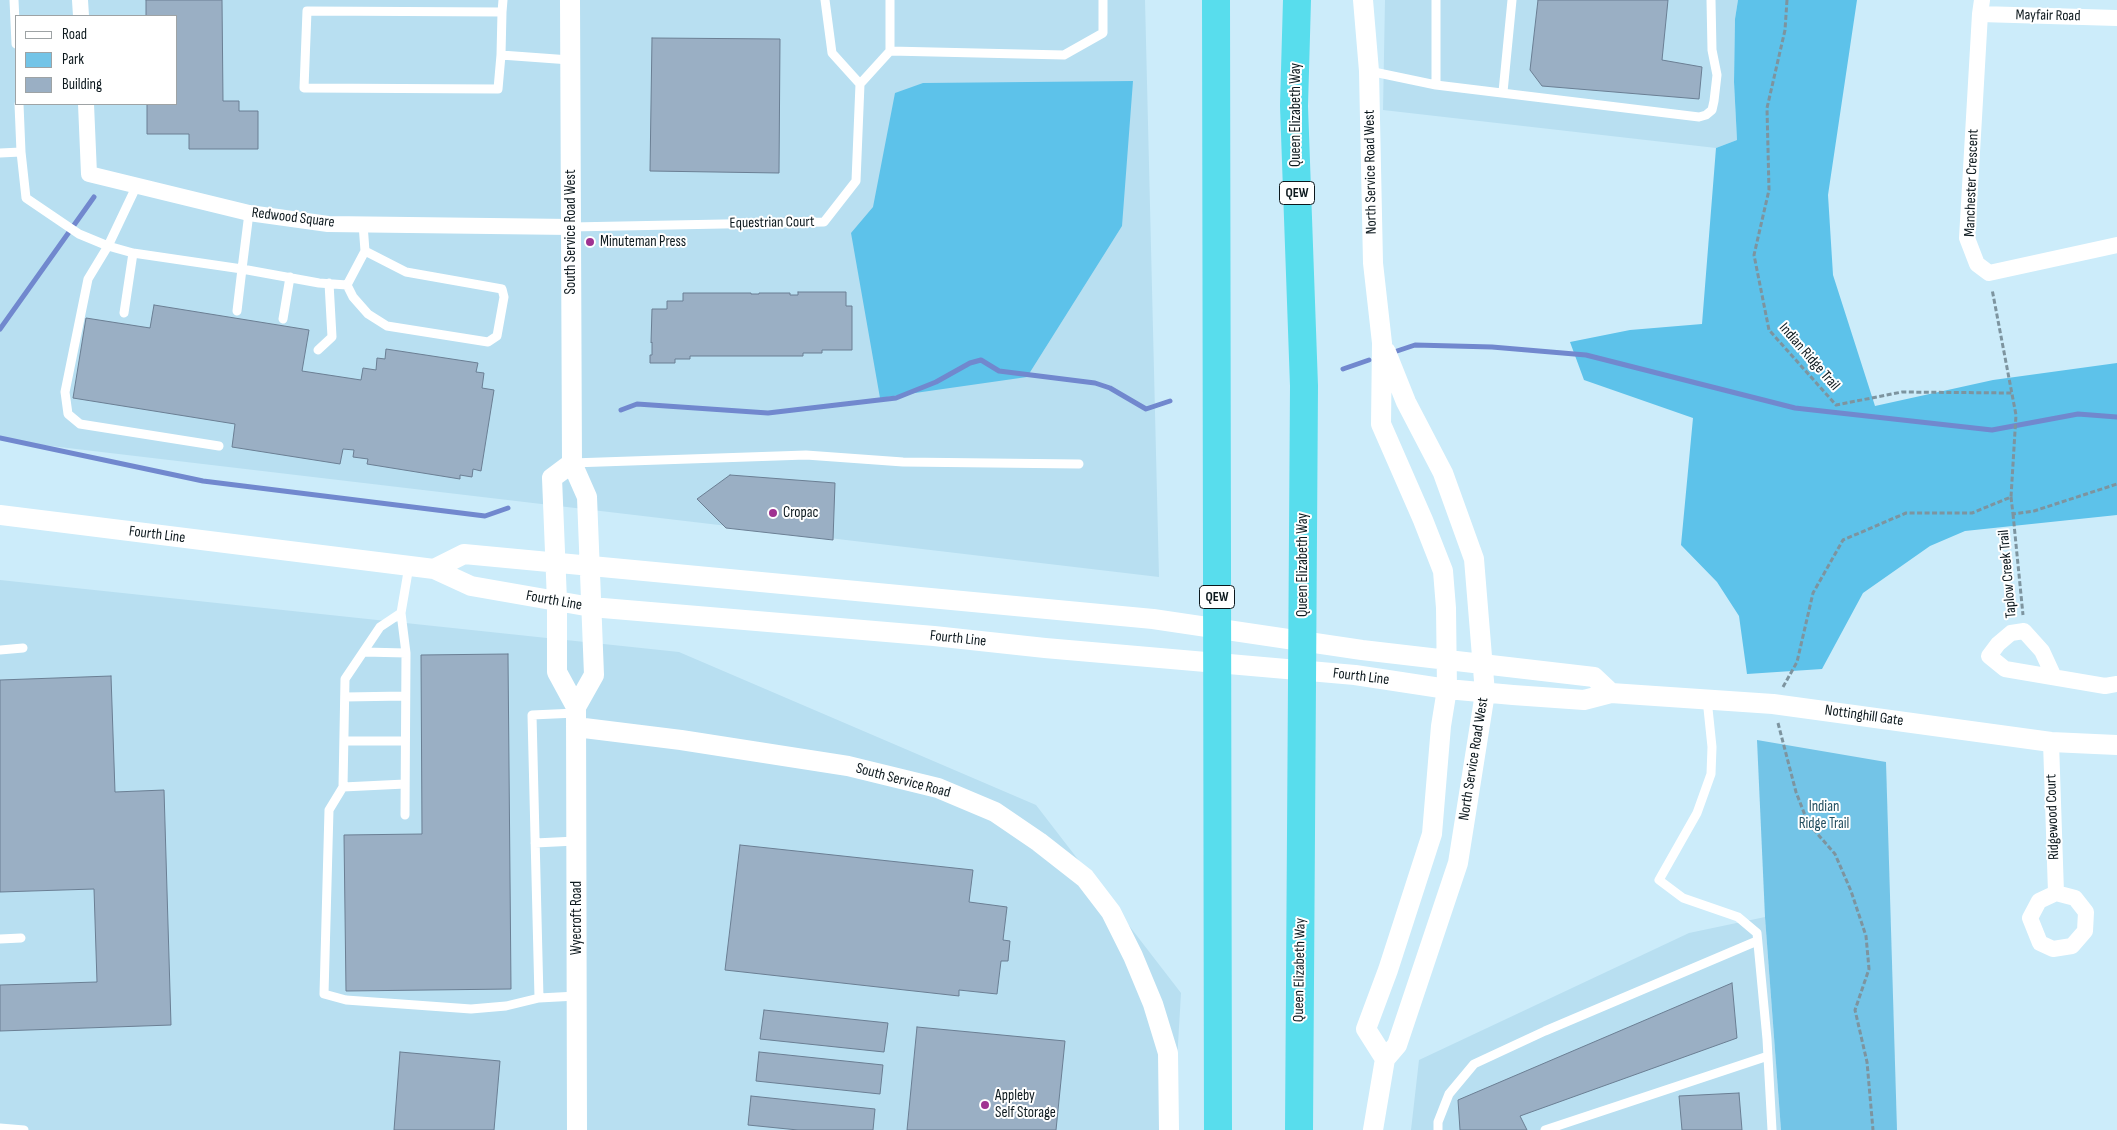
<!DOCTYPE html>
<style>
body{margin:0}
#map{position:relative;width:2117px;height:1130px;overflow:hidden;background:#ccecfa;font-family:"Sofia Sans Condensed",sans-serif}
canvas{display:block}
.legend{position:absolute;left:15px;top:15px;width:162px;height:90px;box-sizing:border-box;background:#fff;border:1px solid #9ea3a5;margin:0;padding:6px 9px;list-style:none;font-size:15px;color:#0c181d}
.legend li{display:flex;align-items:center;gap:10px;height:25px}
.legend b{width:25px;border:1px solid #9ea3a5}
</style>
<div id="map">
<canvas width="2117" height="1130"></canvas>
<ul class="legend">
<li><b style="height:6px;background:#fff"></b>Road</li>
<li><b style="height:14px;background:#73c4e7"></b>Park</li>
<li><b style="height:14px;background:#9aafc4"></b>Building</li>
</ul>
</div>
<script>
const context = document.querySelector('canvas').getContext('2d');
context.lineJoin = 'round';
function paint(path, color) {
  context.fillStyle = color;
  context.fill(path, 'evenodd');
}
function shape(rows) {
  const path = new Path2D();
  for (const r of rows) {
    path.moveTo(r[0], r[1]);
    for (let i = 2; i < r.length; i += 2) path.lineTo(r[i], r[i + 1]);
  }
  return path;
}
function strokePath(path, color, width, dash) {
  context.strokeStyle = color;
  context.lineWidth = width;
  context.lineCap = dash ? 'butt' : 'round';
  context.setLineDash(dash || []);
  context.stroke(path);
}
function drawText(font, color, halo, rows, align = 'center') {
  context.font = font + ' "Sofia Sans Condensed",sans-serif';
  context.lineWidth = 4;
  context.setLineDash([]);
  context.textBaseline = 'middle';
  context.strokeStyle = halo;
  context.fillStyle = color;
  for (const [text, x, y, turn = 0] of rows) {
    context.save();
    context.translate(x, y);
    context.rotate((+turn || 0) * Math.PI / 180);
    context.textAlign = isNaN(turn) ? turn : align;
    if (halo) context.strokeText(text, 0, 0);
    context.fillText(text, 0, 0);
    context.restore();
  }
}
paint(shape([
 [0,0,1145,0,1159,577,0,440],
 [16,16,176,16,176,104,16,104],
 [1385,0,1738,0,1735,19,1734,82,1737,140,1716,148,1383,110],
 [0,580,679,652,1036,805,1181,993,1173,1130,0,1130],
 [1765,917,1781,1130,1411,1130,1419,1060,1689,933]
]), '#b8dff1');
paint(shape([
 [1757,740,1886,762,1897,1130,1781,1130,1765,917]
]), '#73c4e7');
paint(shape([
 [1738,0,1857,0,1828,195,1833,275,1875,406,1993,380,2117,363,2117,515,1965,531,1930,546,1863,593,1822,669,1747,674,1739,616,1717,582,1681,545,1693,418,1584,380,1570,342,1630,330,1702,324,1716,148,1737,140,1734,82,1735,19],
 [1133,81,1122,226,1027,377,880,398,851,233,873,207,895,93,923,83]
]), '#5dc2ea');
strokePath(shape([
 [0,329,94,197],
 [1391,353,1415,345,1492,347,1586,355,1795,408,1992,430,2078,414,2117,417],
 [1343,369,1369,360],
 [621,410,637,404,768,413,896,398,936,382,970,363,981,360,999,371,1095,383,1110,388,1146,409,1170,401],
 [0,438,203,481,485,516,508,508]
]), '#7188ce', 5);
const building = shape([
 [146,0,222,0,223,101,239,101,239,111,258,111,258,149,189,149,189,134,147,134,147,104,176,104,176,16,146,16,146,0],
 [1538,0,1668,0,1662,60,1702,67,1699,99,1542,86,1530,70,1538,0],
 [652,38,780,39,779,173,650,171,652,38],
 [798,292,846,292,846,306,852,306,852,350,822,350,822,353,803,353,803,356,690,356,690,359,675,359,675,363,650,363,650,355,652,355,652,342,651,343,652,309,667,309,667,301,683,301,683,293,751,293,751,294,759,294,759,293,790,293,790,295,798,295,798,292],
 [154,305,309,330,302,371,361,380,363,368,376,370,377,358,385,359,386,349,478,363,476,372,484,373,482,388,494,390,481,471,473,469,472,477,460,475,460,479,367,464,368,459,353,457,354,450,343,449,340,464,232,447,235,424,73,398,86,318,150,328,154,305],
 [730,475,835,483,833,540,726,528,697,499,730,475],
 [508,654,511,989,346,991,344,835,422,834,421,655,508,654],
 [111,676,115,792,164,790,171,1025,0,1031,0,985,97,982,94,889,0,892,0,680,111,676],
 [740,845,973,870,969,902,1007,907,1003,940,1010,941,1008,961,1001,961,997,994,959,990,959,996,725,970,740,845],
 [1732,983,1737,1038,1520,1116,1527,1130,1460,1130,1458,1100,1732,983],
 [764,1010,888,1023,884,1052,760,1039,764,1010],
 [917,1027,1065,1041,1056,1130,907,1130,917,1027],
 [400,1052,500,1061,494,1130,394,1130,400,1052],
 [759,1052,883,1065,880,1094,756,1081,759,1052],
 [1739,1093,1742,1130,1682,1130,1679,1096,1739,1093],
 [751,1096,875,1109,873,1130,798,1130,748,1125,751,1096]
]);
paint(building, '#9aafc4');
strokePath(building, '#6b7f94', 1);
strokePath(shape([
 [1787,0,1785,30,1767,108,1769,190,1754,255,1769,330,1836,405,1902,392,2012,393],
 [2011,497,2013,514,2034,511,2117,484],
 [2013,514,2023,615],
 [1783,687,1797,662,1813,593,1843,540,1906,513,1972,513,2011,497,2016,415,1992,289],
 [1778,723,1796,792,1808,823,1835,854,1851,891,1866,936,1869,969,1855,1010,1867,1062,1873,1130]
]), '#7d949f', 3, [5, 2.5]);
strokePath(shape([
 [14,0,16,44],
 [825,0,832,53,860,84],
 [502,12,503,0],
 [890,51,1064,55,1103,33,1103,0],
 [501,55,502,12,307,11,304,88,498,89,501,55,570,60],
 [1369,71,1436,85,1699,117,1706,115,1712,110,1714,101,1717,75,1712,50,1711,0],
 [860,84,890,51,890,0],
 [1436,85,1436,0],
 [1503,92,1512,0],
 [21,152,26,198,79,234,108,246,133,253,242,269,237,311],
 [0,153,21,152,19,104],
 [137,185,108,246,88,279,65,392,68,414,80,424,219,446],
 [249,213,242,269,319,283,347,285],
 [363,224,365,251,347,285,353,297,368,314,387,326,488,342,497,336,504,297,502,289,406,272,365,251],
 [571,227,824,222,856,181,860,84],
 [124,313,133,253],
 [283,319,290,277],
 [318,350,332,337,329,283],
 [572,463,806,455,903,462,1079,464],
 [401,613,380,627,345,679,343,787,405,784],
 [0,650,23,648],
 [364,652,406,653],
 [345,697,405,696],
 [1707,699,1712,747,1711,774,1697,813,1659,880,1683,898,1738,917,1757,933,1767,1039,1772,1130],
 [344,741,405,741],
 [343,787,329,810,324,994,346,1000,471,1009,506,1006,539,998,577,996],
 [405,815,406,653,401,613,409,566],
 [535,843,576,841],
 [0,939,21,938],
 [539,998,532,715,576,713],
 [0,1128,24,1130],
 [1438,1130,1438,1122,1449,1094,1474,1064,1545,1031,1757,941],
 [1545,1130,1768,1056]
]), '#fff', 9);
strokePath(shape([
 [80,0,81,16],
 [1982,0,1980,14,1967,238,1977,264,1989,273,2117,245],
 [1980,14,2117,18],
 [86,104,89,174,249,213,328,224,571,227],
 [2054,677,2042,651,2024,631,2011,633,1998,644,1989,656,2005,669,2105,686,2117,684],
 [2051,742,2056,893],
 [2056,893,2075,898,2086,912,2085,931,2072,946,2053,949,2040,943,2030,918,2039,901,2056,893]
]), '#fff', 16);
strokePath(shape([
 [570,0,572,463,587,497,594,675,576,707,577,1130],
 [1363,0,1369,71,1373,263,1382,343,1381,424,1423,520,1443,571,1446,608,1447,689,1441,726,1432,834,1388,970,1366,1029,1385,1059],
 [572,463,552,478,557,601,557,672,576,707],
 [0,515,434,569,471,586,591,607,934,636,1045,648,1355,675,1447,689,1513,695,1584,700,1611,693,1773,704,2051,742,2117,745],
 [434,569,464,554,1153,619,1362,650,1594,677,1611,693],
 [576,727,681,740,848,766,938,788,995,812,1039,842,1085,878,1111,912,1133,956,1153,1004,1168,1053,1169,1130],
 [1373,1130,1385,1059,1397,1045,1458,863,1485,693,1474,559,1443,473,1406,402,1386,352]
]), '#fff', 20);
strokePath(shape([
 [1216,0,1218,1130],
 [1297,0,1294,106,1304,386,1299,1130]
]), '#58dded', 28);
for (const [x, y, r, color] of [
 [590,242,5,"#9f3291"],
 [773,513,5,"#9f3291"],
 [985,1105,5,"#9f3291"]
]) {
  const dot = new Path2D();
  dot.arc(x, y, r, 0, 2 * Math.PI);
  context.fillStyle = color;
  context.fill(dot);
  strokePath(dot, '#fff', 2);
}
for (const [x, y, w] of [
 [1297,193,35],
 [1217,597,35]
]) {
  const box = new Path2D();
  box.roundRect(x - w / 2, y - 11.5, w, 23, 4);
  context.fillStyle = '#fff';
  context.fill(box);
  strokePath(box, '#0c181d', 1);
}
drawText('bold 14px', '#0c181d', null, [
 ["QEW",1297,193],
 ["QEW",1217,597]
]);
drawText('15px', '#0c181d', '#fff', [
 ["Mayfair Road",2048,16,1],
 ["Queen Elizabeth Way",1296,115,-90],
 ["North Service Road West",1371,172,-91],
 ["Manchester Crescent",1972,183,-88],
 ["Redwood Square",293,218,7],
 ["Equestrian Court",772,223,-1],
 ["South Service Road West",571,232,-90],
 ["Indian Ridge Trail",1809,357,49],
 ["Fourth Line",157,535,7],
 ["Queen Elizabeth Way",1303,565,-90],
 ["Taplow Creek Trail",2008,574,-95],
 ["Fourth Line",554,601,10],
 ["Fourth Line",958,639,6],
 ["Fourth Line",1361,677,7],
 ["Nottinghill Gate",1864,716,8],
 ["North Service Road West",1474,759,-81],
 ["South Service Road",903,781,15],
 ["Ridgewood Court",2053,817,-92],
 ["Wyecroft Road",577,918,-90],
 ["Queen Elizabeth Way",1300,970,-89]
]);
drawText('15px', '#0c181d', '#fff', [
 ["Minuteman Press",600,242],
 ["Cropac",783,513],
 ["Appleby",995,1096],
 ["Self Storage",995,1113]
], 'left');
drawText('15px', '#244f61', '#fff', [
 ["Indian",1824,807],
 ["Ridge Trail",1824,824]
]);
</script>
